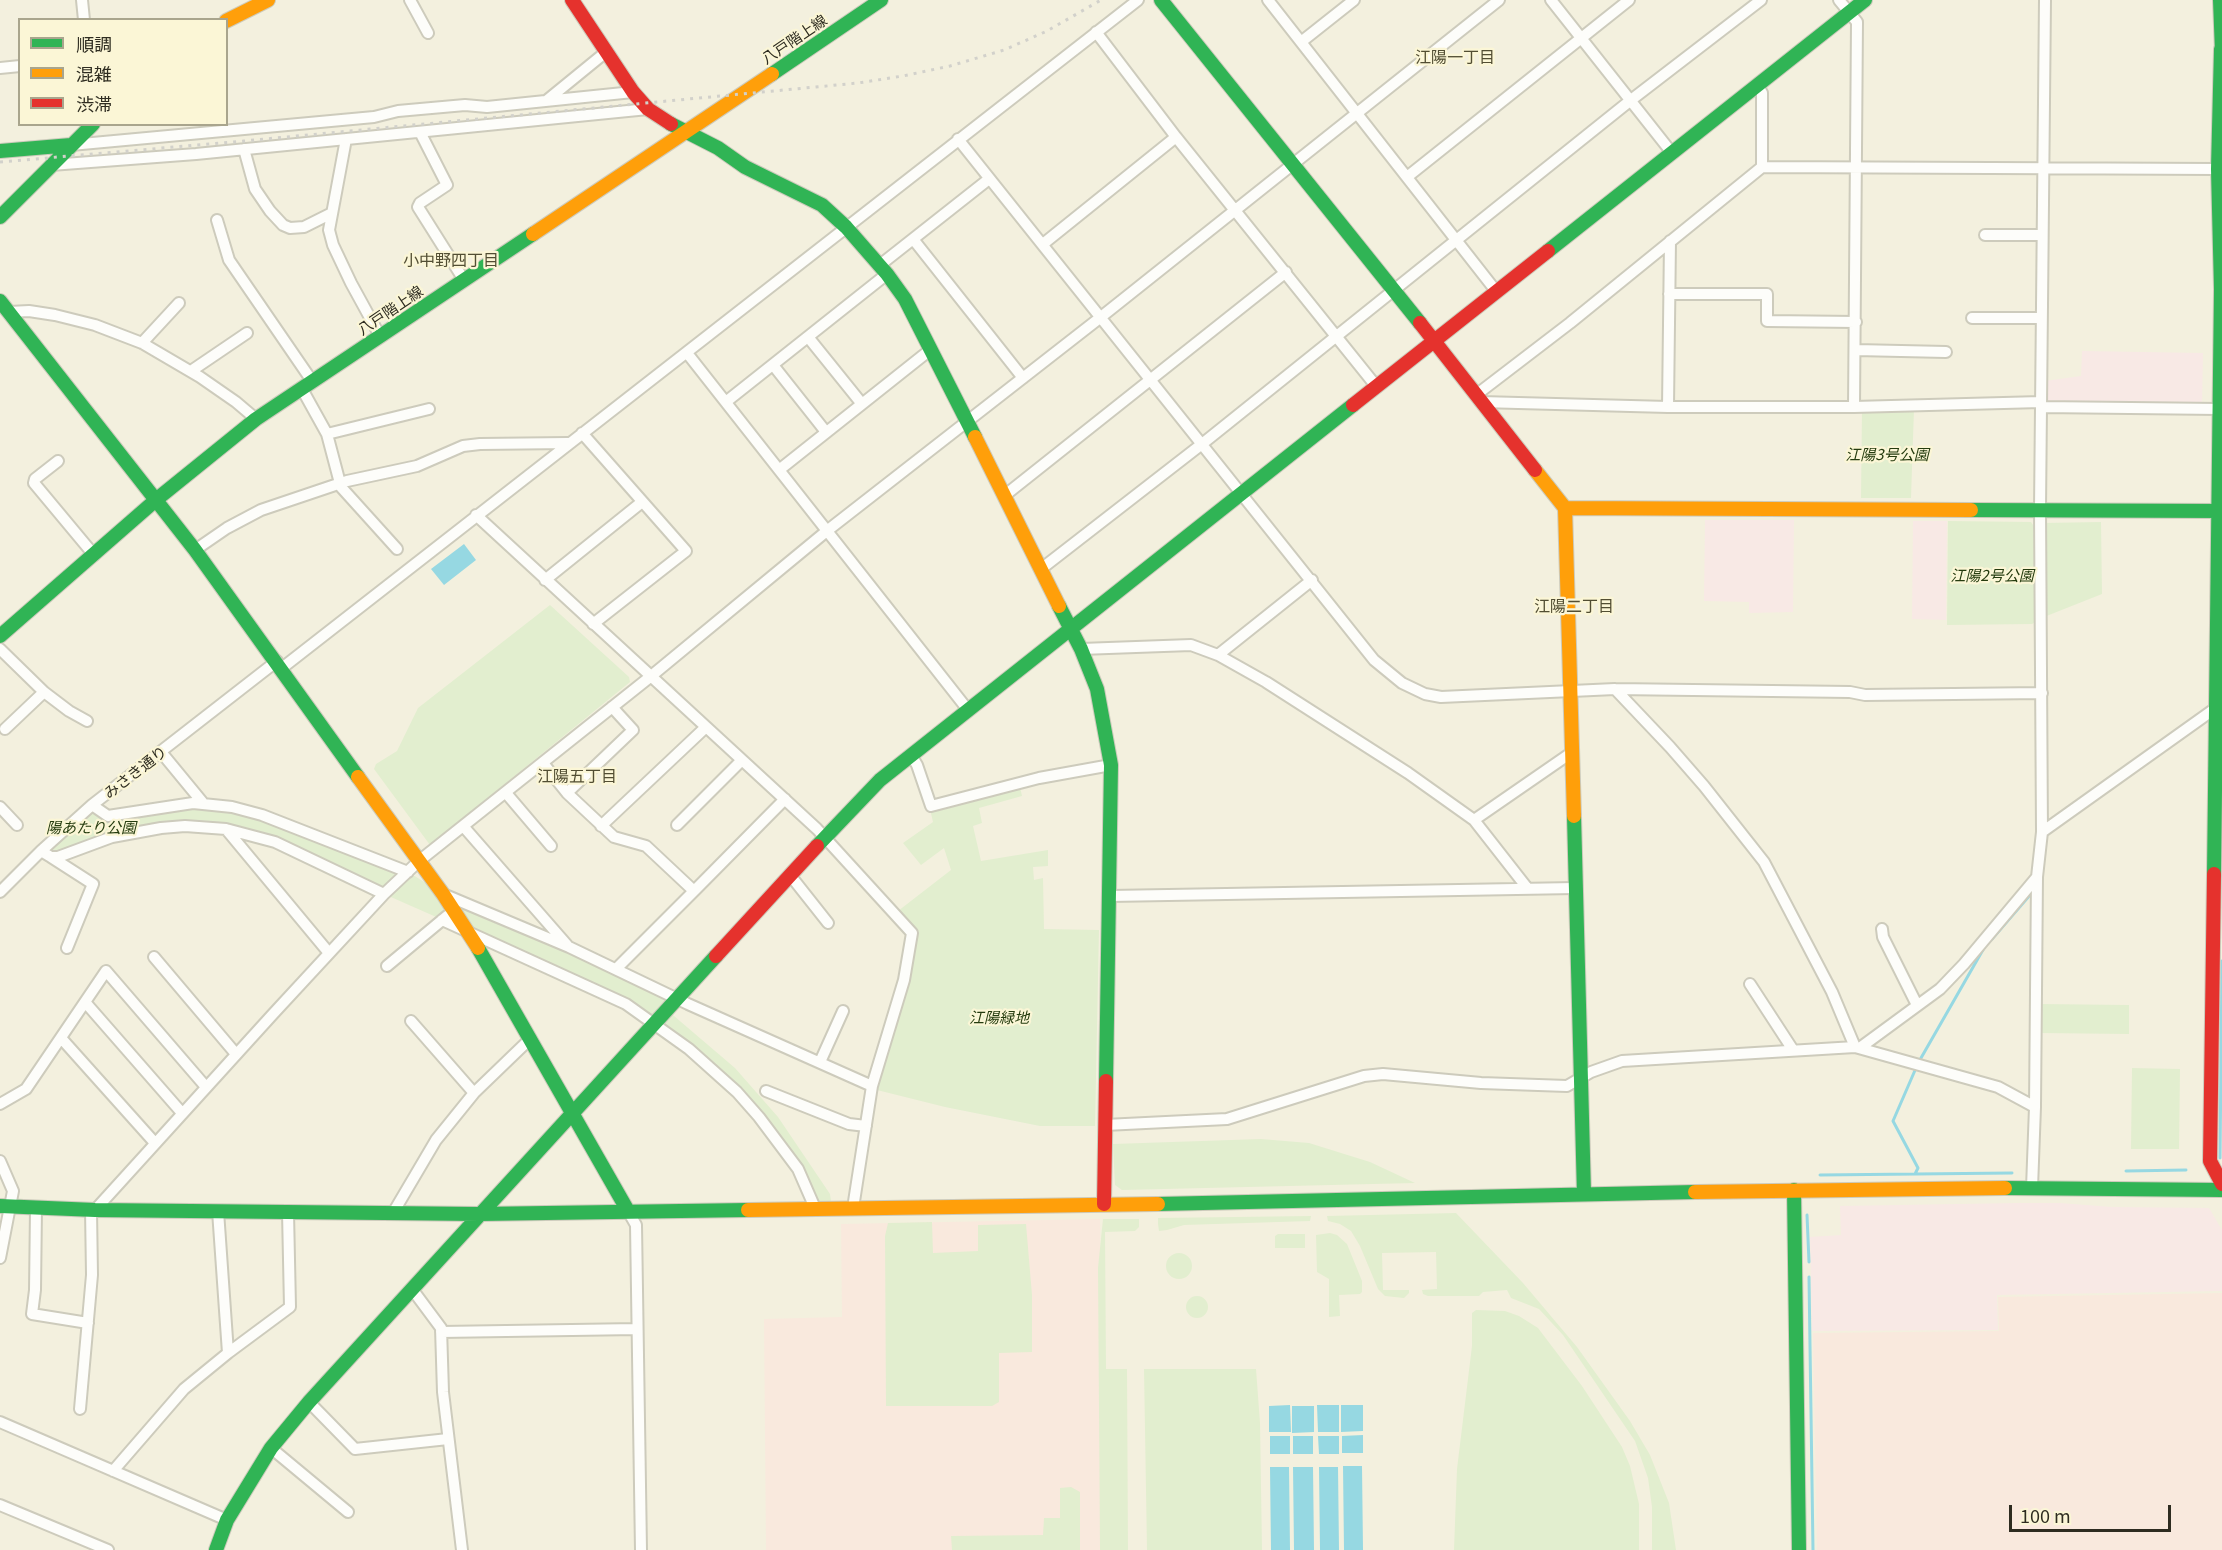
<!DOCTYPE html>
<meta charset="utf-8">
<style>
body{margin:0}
#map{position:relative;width:2222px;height:1550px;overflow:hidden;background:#f3f0de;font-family:Georgia,"Noto Sans JP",serif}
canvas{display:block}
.legend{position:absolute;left:18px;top:18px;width:210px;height:108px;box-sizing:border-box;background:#fbf6d6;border:2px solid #a9a58d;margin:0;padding:8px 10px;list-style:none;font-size:18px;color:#2e2c20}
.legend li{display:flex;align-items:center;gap:12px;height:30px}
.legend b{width:30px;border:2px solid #a9a58d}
.scale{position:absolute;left:2009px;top:1505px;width:162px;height:27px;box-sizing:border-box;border:3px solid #2e2c20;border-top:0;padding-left:8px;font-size:18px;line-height:21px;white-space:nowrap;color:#2e2c20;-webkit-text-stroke:4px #fbf6d6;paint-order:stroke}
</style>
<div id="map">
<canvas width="2222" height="1550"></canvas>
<ul class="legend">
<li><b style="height:8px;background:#30b455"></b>順調</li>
<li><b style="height:8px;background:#ff9f0a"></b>混雑</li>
<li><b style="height:8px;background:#e5322d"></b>渋滞</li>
</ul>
<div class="scale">100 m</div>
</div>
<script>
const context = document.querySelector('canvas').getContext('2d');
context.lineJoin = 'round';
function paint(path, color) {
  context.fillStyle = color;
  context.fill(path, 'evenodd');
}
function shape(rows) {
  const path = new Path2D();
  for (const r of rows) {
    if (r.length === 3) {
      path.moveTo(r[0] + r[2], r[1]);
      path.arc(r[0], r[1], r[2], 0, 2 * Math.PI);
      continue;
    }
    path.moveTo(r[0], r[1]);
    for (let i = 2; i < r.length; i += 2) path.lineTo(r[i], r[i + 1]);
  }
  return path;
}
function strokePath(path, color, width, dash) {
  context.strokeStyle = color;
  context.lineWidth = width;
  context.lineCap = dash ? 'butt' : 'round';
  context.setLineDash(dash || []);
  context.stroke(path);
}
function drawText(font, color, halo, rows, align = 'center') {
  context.font = font + ' Georgia,"Noto Sans JP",serif';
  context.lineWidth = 4.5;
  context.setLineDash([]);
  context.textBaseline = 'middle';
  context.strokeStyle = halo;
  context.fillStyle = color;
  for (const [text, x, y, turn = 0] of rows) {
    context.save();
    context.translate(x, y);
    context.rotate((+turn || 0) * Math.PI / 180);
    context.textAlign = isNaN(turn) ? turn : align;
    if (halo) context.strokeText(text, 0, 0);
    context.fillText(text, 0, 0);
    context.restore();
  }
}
paint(shape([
 [2082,351,2203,353,2202,406,2045,404,2045,381,2081,376],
 [1705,520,1794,520,1793,612,1749,613,1749,602,1704,601],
 [1913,521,1947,521,1946,620,1912,619],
 [2017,1203,2060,1203,2112,1207,2209,1208,2222,1230,2222,1291,1997,1295,1998,1330,1812,1331,1810,1237,1841,1235,1840,1206]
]), '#f8e9e5');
paint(shape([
 [1100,1219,1103,1550,766,1550,764,1319,842,1317,841,1224],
 [2222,1293,2222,1550,1817,1550,1813,1333,1999,1331,1998,1297]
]), '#f9e9dd');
paint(shape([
 [1914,409,1911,498,1861,498,1862,410],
 [1948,521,2031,522,2035,528,2037,621,2032,624,1947,625],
 [2101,522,2102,594,2044,617,2043,523],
 [550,605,629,677,630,682,430,845,374,769,376,764,397,751,418,708],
 [1020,787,1022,796,979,808,982,823,973,826,981,861,1048,850,1048,866,1033,867,1034,880,1043,878,1044,929,1099,930,1095,1126,1040,1126,945,1107,877,1090,917,939,917,931,898,911,951,870,944,848,921,865,903,843,933,822,930,809],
 [92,805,102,813,141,809,232,807,408,872,444,894,668,994,667,1010,735,1068,778,1117,830,1194,832,1208,815,1208,808,1190,759,1117,655,1023,468,931,384,894,275,842,226,829,161,828,58,857,41,851],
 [2039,1004,2129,1005,2129,1034,2039,1033],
 [2132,1068,2180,1069,2179,1149,2131,1149],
 [1261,1139,1309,1143,1370,1162,1415,1183,1122,1190,1115,1185,1113,1144],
 [1456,1213,1523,1283,1577,1347,1630,1421,1650,1455,1669,1503,1676,1550,1652,1550,1652,1507,1648,1478,1635,1441,1563,1335,1539,1309,1511,1298,1507,1290,1483,1292,1479,1296,1428,1296,1423,1294,1422,1290,1437,1289,1436,1252,1382,1253,1383,1290,1409,1290,1409,1293,1404,1298,1385,1296,1378,1289,1360,1246,1351,1231,1340,1224,1328,1221,1327,1216],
 [1311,1216,1310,1221,1184,1225,1167,1230,1159,1231,1158,1224,1158,1218],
 [1103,1219,1139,1219,1139,1227,1135,1231,1105,1232,1106,1369,1127,1369,1128,1550,1100,1550,1098,1268],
 [932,1222,933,1253,978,1251,978,1225,1026,1224,1032,1295,1032,1352,999,1353,999,1402,992,1406,886,1406,885,1236,888,1223],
 [1330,1233,1337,1235,1347,1244,1362,1281,1362,1292,1360,1294,1339,1295,1340,1316,1329,1317,1329,1279,1317,1272,1316,1235],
 [1278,1234,1305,1234,1305,1248,1275,1248,1275,1236],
 [1179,1266,13],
 [1197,1307,11],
 [1476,1310,1505,1311,1519,1316,1538,1328,1582,1386,1622,1447,1630,1466,1639,1504,1639,1550,1454,1550,1457,1469,1472,1346,1472,1313],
 [1144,1369,1256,1369,1260,1423,1262,1550,1147,1550],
 [1071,1487,1080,1492,1080,1550,952,1550,951,1536,1043,1535,1044,1518,1060,1518,1060,1488]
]), '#e2eecf');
paint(shape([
 [464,544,476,560,444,585,431,569],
 [1290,1405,1291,1432,1269,1432,1269,1406],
 [1317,1405,1339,1405,1339,1432,1318,1432],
 [1341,1405,1363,1405,1363,1431,1341,1432],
 [1292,1406,1314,1406,1314,1432,1292,1433],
 [1363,1435,1363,1453,1342,1453,1342,1436],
 [1270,1436,1290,1436,1290,1454,1270,1454],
 [1293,1436,1313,1436,1313,1454,1293,1454],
 [1318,1436,1339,1436,1339,1454,1319,1454],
 [1343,1466,1362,1466,1363,1550,1344,1550],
 [1270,1467,1289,1467,1290,1550,1271,1550],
 [1293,1467,1313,1467,1314,1550,1294,1550],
 [1319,1467,1338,1467,1339,1550,1320,1550]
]), '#96d8e2');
strokePath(shape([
 [1992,939,2030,895],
 [1921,1058,1984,948],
 [2220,1158,2222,961],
 [2126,1171,2186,1170],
 [1915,1174,1918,1168,1893,1121,1916,1068],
 [1820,1175,2012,1173],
 [1807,1215,1809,1262],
 [1809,1277,1813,1550]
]), '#96d8e2', 3);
const street = shape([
 [82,0,84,20],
 [410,0,428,33],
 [1268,0,1496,291],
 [1551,0,1672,153],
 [1839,0,1857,22,1854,407],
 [1096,32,1176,137,1376,386],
 [1301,42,1354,0],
 [0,68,20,66],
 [1757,85,1762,93,1762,167],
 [546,101,606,52],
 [420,132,447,185,420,203,418,207,464,280],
 [346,139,329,230,333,245,351,283,380,336],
 [958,139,1374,660,1402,683,1425,694,1441,697,1615,689,1850,692,1865,695,2042,693],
 [71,145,374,117,398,111,465,105,487,107,633,92],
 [244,149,255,189,270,211,283,225,290,228,304,227,332,213],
 [51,165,196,154,648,109],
 [1407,177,1629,0],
 [217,220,229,260,312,381],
 [1985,235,2042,235],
 [913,239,1023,378],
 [1043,244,1176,137],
 [880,265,989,179],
 [1669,294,1767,294,1767,321,1856,322],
 [9,312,29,311,55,315,95,325,142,343,200,377,236,402,256,419],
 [1972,318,2041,318],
 [808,337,862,404],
 [142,343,179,303],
 [1856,350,1946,352],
 [687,353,968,710],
 [773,365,826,432],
 [191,371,247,333],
 [302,389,327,434,341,487,397,549],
 [1476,395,1570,323,1762,167,2218,169],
 [727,401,887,274],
 [1481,402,1668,407,1854,407,2041,402],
 [1668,407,1670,241],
 [2041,407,2219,409],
 [582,433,686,551,593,624],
 [327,434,429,409],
 [58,461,35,479,34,483,94,555],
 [779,470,930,350],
 [1004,496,1286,272],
 [476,515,817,829,912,933,904,980,872,1086,853,1208],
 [195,550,227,528,261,510,347,481,417,466,463,446,480,444,568,443],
 [1041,569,1202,444,1631,100,1761,0],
 [545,580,642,502],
 [0,649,44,692,69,711,87,721],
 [1081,649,1191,645,1218,655,1266,682,1408,773,1474,820,1528,889],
 [1218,655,1312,580],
 [282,668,1138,0],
 [1615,689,1670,747,1704,786,1764,862,1832,992,1855,1047],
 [5,729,44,692],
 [161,752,203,803],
 [911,755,917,765,931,806,1039,778,1111,765],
 [543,763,567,793,614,837,646,846,694,891,616,969],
 [506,793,551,846],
 [567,793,633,730,612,707],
 [92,805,108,816,193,803,232,807,262,815,408,872],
 [0,807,17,825],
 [1474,820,1571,753],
 [677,825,742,760],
 [463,826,567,945],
 [601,826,706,727],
 [226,829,329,953],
 [2042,832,2220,705],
 [41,851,51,857,58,857,112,837,161,828,185,826,226,829,275,842,384,894],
 [51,857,93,884,67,948],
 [790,875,828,923],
 [694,891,785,799],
 [0,892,41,851,92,805,277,661],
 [443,894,569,947,688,1004,872,1086],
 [1110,896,1575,888],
 [442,920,626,1004,689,1049,737,1092,759,1117,798,1169,815,1208],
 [1882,929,1883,937,1917,1005],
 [154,957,236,1054],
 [387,966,447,916],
 [1750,984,1793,1050],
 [85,1002,182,1113],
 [411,1021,474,1093],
 [61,1038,155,1143],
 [1861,1047,1940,989,1964,964,2037,877],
 [820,1062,843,1011],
 [766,1091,849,1124,866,1126],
 [0,1104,26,1089,106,971,206,1087],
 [1105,1125,1227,1119,1364,1076,1383,1074,1481,1083,1567,1086,1591,1072,1622,1061,1855,1047,1998,1087,2035,1107],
 [0,1161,13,1191,0,1258],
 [2032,1188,2035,1107,2037,877,2042,832,2040,509,2045,0],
 [36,1209,35,1290,32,1314,88,1323],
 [95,1210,273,1014,384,894,419,861,650,677,828,530,1101,317,1499,0],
 [628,1211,636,1225,641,1550],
 [393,1213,436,1140,474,1093,530,1039],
 [412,1289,441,1328,443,1392,462,1550],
 [441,1332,637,1329],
 [228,1353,290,1307,288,1212],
 [309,1402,355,1449,448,1439],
 [80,1409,92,1275,91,1210],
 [0,1422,227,1520],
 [271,1448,348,1512],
 [113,1471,184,1389,228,1353,218,1211],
 [0,1505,108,1550]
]);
const fast = shape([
 [1161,0,1420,323],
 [2220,0,2222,52],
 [772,74,881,0],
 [671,124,718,148,745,167,822,205,846,227,887,274,905,299,975,437],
 [0,151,71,145],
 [0,217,93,124],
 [1548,251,1865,0],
 [0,301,195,550,358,777],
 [1971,510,2222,511],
 [1059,606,1081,649,1097,689,1111,765,1106,1081],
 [0,636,157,499,256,419,533,234],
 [1574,816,1584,1194],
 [817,846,880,780,1353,405],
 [2214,874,2221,289,2218,169,2221,49],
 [478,948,628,1211],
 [2005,1188,2222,1190],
 [1794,1190,1799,1550],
 [1158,1204,1695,1192],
 [0,1206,95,1210,479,1214,748,1210],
 [216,1550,227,1520,271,1448,309,1402,716,956]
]);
const slow = shape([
 [226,21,268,0],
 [533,234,772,74],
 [975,437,1059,606],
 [1535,470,1565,508,1574,816],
 [1565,508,1971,510],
 [358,777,443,894,478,948],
 [1695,1192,2005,1188],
 [748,1210,1158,1204]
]);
const jam = shape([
 [572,0,633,92,648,109,671,124],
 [1420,323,1535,470],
 [1353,405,1548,251],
 [2214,874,2210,1161,2222,1184],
 [716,956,817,846],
 [1104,1204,1106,1081]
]);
strokePath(street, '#cdcbbc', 14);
strokePath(fast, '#cdcbbc', 16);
strokePath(slow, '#cdcbbc', 16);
strokePath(jam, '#cdcbbc', 16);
strokePath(street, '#fdfdfa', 10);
strokePath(fast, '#30b455', 14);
strokePath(slow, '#ff9f0a', 14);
strokePath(jam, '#e5322d', 14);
strokePath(shape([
 [0,162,244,141,858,83,903,76,950,66,1004,50,1047,31,1101,0]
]), '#d2d1cb', 3, [3, 6]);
drawText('15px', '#2e2c20', '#fbf6d6', [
 ["八戸階上線",794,39,-34],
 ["八戸階上線",390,310,-34],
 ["みさき通り",135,772,-38]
]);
drawText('italic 15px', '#253c0f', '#fbf6d6', [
 ["江陽3号公園",1887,454],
 ["江陽2号公園",1992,575],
 ["陽あたり公園",91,827],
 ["江陽緑地",999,1017]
]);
drawText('16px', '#524e33', '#fbf6d6', [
 ["江陽一丁目",1455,57],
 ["小中野四丁目",451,260],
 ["江陽二丁目",1574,606],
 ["江陽五丁目",577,776]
]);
</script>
